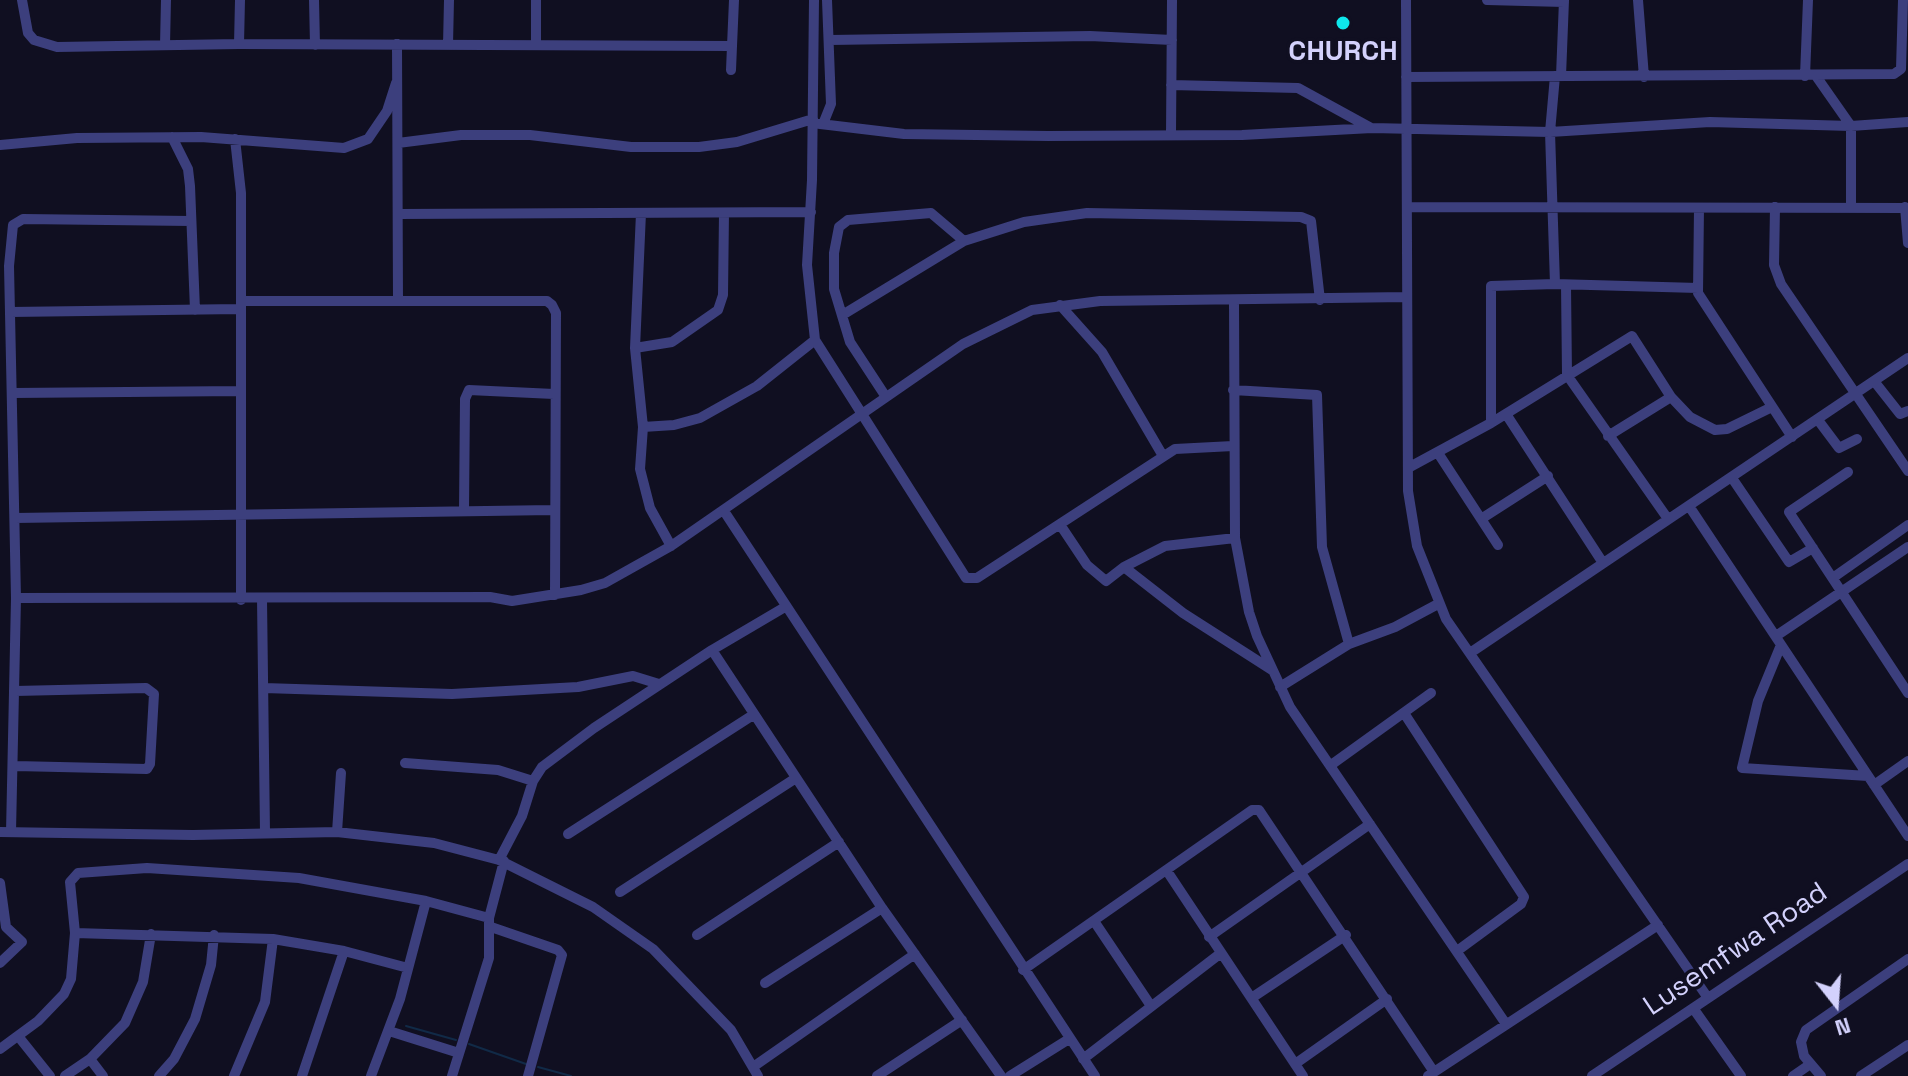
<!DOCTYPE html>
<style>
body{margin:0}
#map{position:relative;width:1908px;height:1076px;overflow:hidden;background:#100f21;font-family:"Space Grotesk",sans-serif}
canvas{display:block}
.north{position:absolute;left:1796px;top:964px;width:80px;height:80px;-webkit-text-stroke:6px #100f21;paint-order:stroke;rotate:163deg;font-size:22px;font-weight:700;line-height:32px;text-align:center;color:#d3d1fc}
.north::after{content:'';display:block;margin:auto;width:28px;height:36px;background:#d3d1fc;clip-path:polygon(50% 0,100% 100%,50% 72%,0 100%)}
</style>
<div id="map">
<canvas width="1908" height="1076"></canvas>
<div class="north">N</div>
</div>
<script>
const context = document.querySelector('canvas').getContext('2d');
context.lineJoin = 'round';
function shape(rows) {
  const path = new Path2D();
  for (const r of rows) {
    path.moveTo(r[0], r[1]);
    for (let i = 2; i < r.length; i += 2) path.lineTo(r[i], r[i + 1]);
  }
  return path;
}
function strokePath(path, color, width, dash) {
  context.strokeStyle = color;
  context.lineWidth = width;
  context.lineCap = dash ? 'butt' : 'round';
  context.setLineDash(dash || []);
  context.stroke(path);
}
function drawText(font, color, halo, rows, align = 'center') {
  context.font = font + ' "Space Grotesk",sans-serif';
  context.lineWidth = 7;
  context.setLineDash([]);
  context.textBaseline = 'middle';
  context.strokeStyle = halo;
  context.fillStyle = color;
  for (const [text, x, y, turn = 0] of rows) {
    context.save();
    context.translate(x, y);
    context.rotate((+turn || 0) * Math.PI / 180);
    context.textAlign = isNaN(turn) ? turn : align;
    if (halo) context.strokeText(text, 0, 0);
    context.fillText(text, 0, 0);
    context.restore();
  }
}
strokePath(shape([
 [406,1026,456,1040],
 [469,1044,526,1064],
 [538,1067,571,1076]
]), '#112a47', 2);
strokePath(shape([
 [22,0,28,33,34,40,57,47,239,44,732,46,734,0],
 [314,0,315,45],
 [814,0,812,180,807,265,815,340,966,578,977,578,1175,449,1233,446],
 [1406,0,1408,491,1417,546,1446,619,1708,998],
 [1487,0,1564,2],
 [1638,0,1644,77],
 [830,40,1090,36,1172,40],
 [239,44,240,0],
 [397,44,398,301],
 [165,45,166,0],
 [448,45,449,0],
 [536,45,536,0],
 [731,70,732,46],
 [1555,76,1550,132,1555,284],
 [1561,76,1564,0],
 [1805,76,1808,0],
 [1816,76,1851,126,1851,207],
 [1406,77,1894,74,1901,69,1903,0],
 [1171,85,1298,88,1371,128],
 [812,123,904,134,1048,136,1242,135,1372,128,1550,132,1710,122,1851,126,1908,122],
 [823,124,831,104,827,0],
 [1171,134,1172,0],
 [172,137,188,169,190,186,195,310],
 [235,139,241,193,241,600],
 [398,143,461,135,530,135,631,147,699,147,737,142,813,119],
 [0,145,77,138,201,137,344,148,368,139,387,111,396,83],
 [1407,207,1908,208],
 [1775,207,1774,265,1781,284,1908,471],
 [1905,207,1908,243],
 [1699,208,1698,293,1792,437],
 [641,213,635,348,643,427,640,469,650,508,671,546],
 [399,214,811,212],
 [1566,285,1567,375,1668,519],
 [241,301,547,301,552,305,556,313,555,595],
 [1234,302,1235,538,1249,612,1257,636,1290,707,1506,1024],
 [1060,305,1102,352,1163,456],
 [10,312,240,309],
 [844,314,964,241,1024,222,1087,213,1301,217,1311,221,1320,300],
 [635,348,672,342,718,310,723,295,724,213],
 [1874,381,1900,414,1908,411],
 [1233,390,1317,395,1322,547,1349,644],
 [13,393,241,391],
 [886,397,850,342,834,289,834,253,839,227,848,220,931,213,964,241],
 [1506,414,1603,563],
 [1818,420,1839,448,1857,439],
 [1491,423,1491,286,1555,284,1698,288],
 [643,427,674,425,700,418,757,386,815,340],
 [1608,436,1671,397],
 [1438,453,1498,545],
 [1408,468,1491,423,1632,336,1671,397,1690,417,1715,430,1727,429,1772,407],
 [1848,472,1789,512,1908,693],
 [1732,478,1789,562,1813,548],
 [1689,506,1908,836],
 [464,510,465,399,469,390,554,394],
 [724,511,1095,1076],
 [15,518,553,510],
 [1481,519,1548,476],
 [1061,526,1087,565,1106,581,1124,567,1165,546,1235,538],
 [1124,567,1183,613,1272,670],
 [1834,577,1908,525],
 [16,598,490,597,512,601,581,590,605,583,671,546,963,344,1032,310,1100,301,1407,297],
 [262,599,265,833],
 [785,607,712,650,882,908,1001,1076],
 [1776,636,1908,547],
 [1781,645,1758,701,1742,768,1868,776],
 [1470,653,1908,358],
 [1280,687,1349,644,1395,627,1438,604],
 [264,688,452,694,578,687,633,676,659,684],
 [15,691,146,688,154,694,150,764,147,769,15,766],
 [1404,713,1524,897,1521,904,1457,951],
 [405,763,498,770,533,781],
 [1331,765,1431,693],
 [1874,785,1908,761],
 [0,832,193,835,337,832,434,843,499,860,593,907,653,949,731,1030,758,1076],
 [11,832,16,598,9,266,13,225,23,219,191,221],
 [337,832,341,773],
 [568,834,753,715],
 [499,860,522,816,533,781,542,767,594,728,712,650],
 [1167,871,1303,1076],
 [0,883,6,927,22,942,0,963],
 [620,892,796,778],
 [1094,921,1151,1006],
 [491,927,558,950,562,955,528,1076],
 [75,933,273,939,344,951,408,968],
 [697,935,839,842],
 [1209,937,1370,824],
 [1023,970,1252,810,1259,810,1434,1072],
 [765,983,882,908],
 [1253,997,1346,935],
 [1693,1008,1741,1076],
 [389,1031,459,1053],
 [18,1036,50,1076],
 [0,1049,38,1021,64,994,71,979,75,933,70,882,78,873,147,868,299,878,426,901,489,918],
 [90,1059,103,1076],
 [1083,1059,1221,953],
 [1295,1064,1387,999],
 [753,1067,915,954],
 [65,1076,90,1059,125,1023,143,982,151,934],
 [159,1076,174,1059,195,1019,211,965,214,935],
 [234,1076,265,1002,273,939],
 [302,1076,344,951],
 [371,1076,400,999,426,901],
 [452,1076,489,958,489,918,504,861],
 [877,1076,962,1020],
 [1010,1076,1069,1039],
 [1428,1076,1658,925],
 [1592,1076,1908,864],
 [1793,1076,1809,1065],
 [1821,1076,1804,1056,1801,1042,1806,1030,1908,959],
 [1861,1076,1908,1045]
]), '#3c3f7d', 10);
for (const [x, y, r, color] of [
 [1343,23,8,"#0ee7ec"]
]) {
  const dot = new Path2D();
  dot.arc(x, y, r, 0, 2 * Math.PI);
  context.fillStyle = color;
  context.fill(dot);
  strokePath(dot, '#100f21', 3);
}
drawText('bold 28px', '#d3d1fc', '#100f21', [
 ["CHURCH",1343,52]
]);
drawText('28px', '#d3d1fc', '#100f21', [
 ["Lusemfwa Road",1736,950,-34]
]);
</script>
